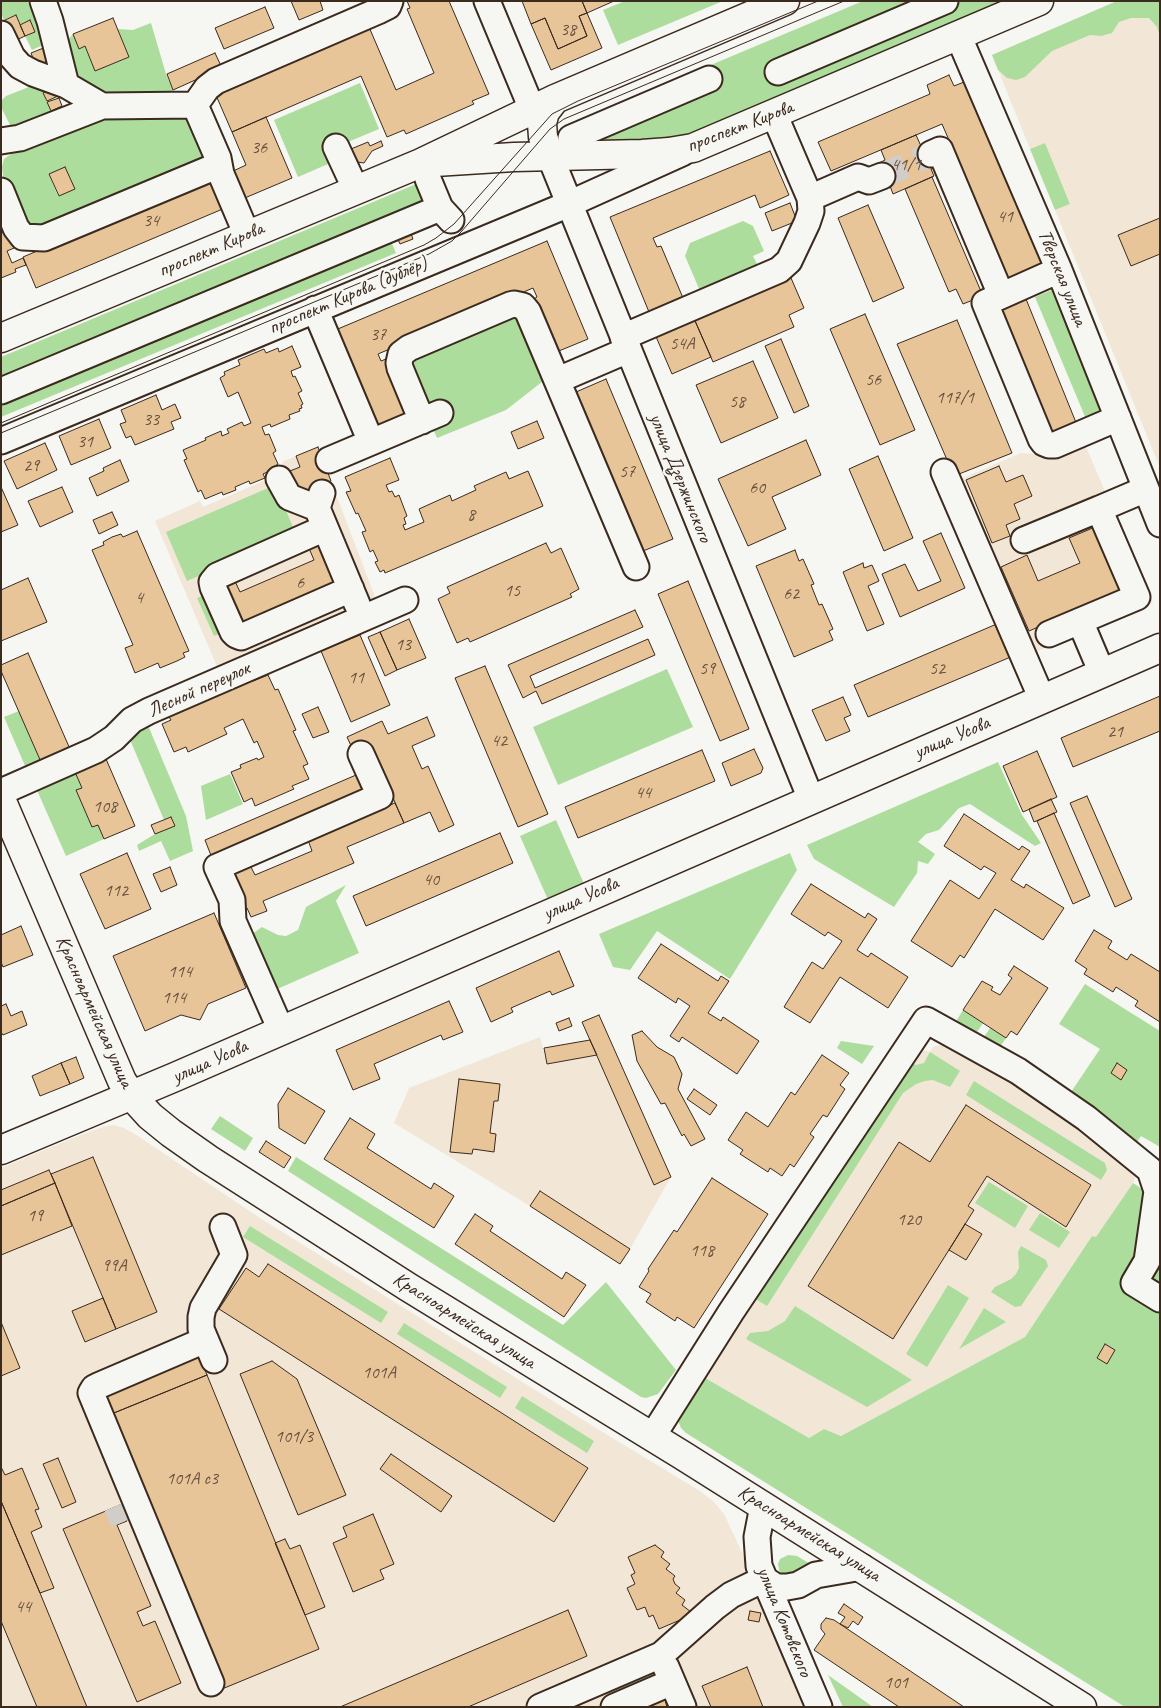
<!DOCTYPE html>
<meta charset="utf-8">
<style>
body{margin:0}
#map{position:relative;width:1161px;height:1708px;overflow:hidden;background:#f6f6f2;font-family:Caveat,sans-serif}
canvas{display:block}
.frame{position:absolute;inset:0;border:2px solid #3b2a1e;pointer-events:none}
</style>
<div id="map">
<canvas width="1161" height="1708"></canvas>
<div class="frame"></div>
</div>
<script>
const context = document.querySelector('canvas').getContext('2d');
context.lineJoin = 'round';
function paint(path, color) {
  context.fillStyle = color;
  context.fill(path, 'evenodd');
}
function shape(rows) {
  const path = new Path2D();
  for (const r of rows) {
    path.moveTo(r[0], r[1]);
    for (let i = 2; i < r.length; i += 2) path.lineTo(r[i], r[i + 1]);
  }
  return path;
}
function strokePath(path, color, width, dash) {
  context.strokeStyle = color;
  context.lineWidth = width;
  context.lineCap = dash ? 'butt' : 'round';
  context.setLineDash(dash || []);
  context.stroke(path);
}
function drawText(font, color, halo, rows, align = 'center') {
  context.font = font + ' Caveat,sans-serif';
  context.lineWidth = 5;
  context.setLineDash([]);
  context.textBaseline = 'middle';
  context.strokeStyle = halo;
  context.fillStyle = color;
  for (const [text, x, y, turn = 0] of rows) {
    context.save();
    context.translate(x, y);
    context.rotate((+turn || 0) * Math.PI / 180);
    context.textAlign = isNaN(turn) ? turn : align;
    if (halo) context.strokeText(text, 0, 0);
    context.fillText(text, 0, 0);
    context.restore();
  }
}
paint(shape([
 [1117,1,1160,1,1160,468,1055,210,1070,204,1045,144,1030,149,992,55],
 [1083,440,1153,603,1031,654,958,480,1021,453,1048,455],
 [318,447,377,602,219,671,155,521,200,501,203,507,273,477,284,461],
 [540,1037,547,1064,597,1055,654,1184,671,1177,630,1249,540,1191,530,1206,394,1123,409,1088],
 [939,1045,945,1046,1017,1078,1077,1121,1133,1173,1135,1178,1133,1183,1096,1238,1092,1236,1025,1337,841,1436,824,1429,809,1438,700,1375,916,1051,922,1050,930,1052,933,1047],
 [114,1125,124,1128,135,1134,257,1216,601,1431,700,1491,713,1501,724,1514,789,1653,786,1664,805,1707,1,1707,1,1168,83,1134,103,1127],
 [268,1264,588,1467,580,1481,220,1309,245,1268,259,1277]
]), '#f2e7d7');
paint(shape([
 [1,1,27,1,31,9,40,17,45,44,32,50,25,36,29,21,20,25,16,15,4,20,1,13],
 [625,1,723,1,618,45,603,10],
 [863,1,1011,1,689,138,584,144,575,122],
 [1117,1,1160,1,1160,37,1157,27,1149,18,1131,18,1119,22,1112,33,1101,36,1090,35,1052,51,1025,77,1016,80,1007,78,998,70,992,55],
 [151,23,166,74,173,90,172,96,111,94,84,85,78,80,68,51,68,40,73,34,79,49,85,46,95,71,129,57,118,29,133,30],
 [360,83,379,129,331,149,335,161,298,177,274,120],
 [34,85,52,88,43,93,51,111,60,107,61,110,15,129,10,125,1,107,1,101,6,96],
 [112,112,180,115,189,121,206,165,42,231,22,222,3,175,2,167,4,159,11,154],
 [49,174,74,189,58,196],
 [1045,143,1070,204,1055,210,1030,149],
 [421,182,434,211,386,230,396,253,1,417,1,357],
 [743,221,753,226,764,251,753,256,758,266,700,291,685,256,690,243],
 [1054,289,1105,412,1086,419,1035,297],
 [517,312,547,378,506,410,437,438,407,367,408,360],
 [275,485,296,534,187,581,166,532],
 [209,593,226,631,214,636,197,598],
 [667,669,693,727,558,785,533,727],
 [19,711,41,762,26,768,4,717],
 [147,723,186,816,193,851,170,861,161,841,139,851,137,845,155,834,174,825,171,817,164,820,131,742,132,730],
 [998,762,1022,815,1041,843,1035,846,970,804,959,808,939,830,926,834,918,842,935,854,928,864,918,861,917,873,894,907,814,859,807,845],
 [75,772,82,788,77,790,98,825,104,839,66,856,36,788],
 [230,774,243,804,206,820,201,786],
 [556,820,585,886,549,902,520,836],
 [790,853,797,870,730,979,657,931,630,970,613,967,599,934],
 [346,885,336,901,359,953,275,990,252,937,252,934,262,927,278,935,286,936,298,930,306,907],
 [1085,984,1160,1031,1160,1147,1141,1136,1137,1142,1069,1095,1100,1049,1059,1024],
 [963,1010,983,1023,975,1035,955,1023],
 [990,1028,1006,1038,998,1050,982,1040],
 [841,1041,874,1046,862,1064,837,1048],
 [930,1052,960,1071,950,1087,933,1080,925,1081,916,1084,903,1093,767,1306,752,1297,908,1061,916,1065,924,1063],
 [974,1081,1105,1163,1107,1170,1101,1180,966,1095],
 [220,1116,253,1138,245,1151,211,1129],
 [296,1157,563,1325,606,1282,676,1370,658,1394,646,1398,641,1397,288,1171],
 [989,1182,1028,1206,1015,1228,975,1203],
 [1133,1183,1160,1201,1160,1707,1125,1707,686,1433,681,1428,678,1421,677,1414,700,1375,809,1438,824,1429,841,1436,1025,1337,1092,1236,1096,1237],
 [1040,1213,1070,1232,1059,1248,1029,1230],
 [250,1226,388,1312,381,1323,243,1237],
 [1021,1246,1046,1260,1048,1266,1021,1306,1015,1307,991,1292,995,1287,1011,1279,1016,1274,1019,1268,1018,1252],
 [948,1285,969,1298,927,1367,906,1354],
 [795,1306,912,1380,867,1407,746,1339,750,1333,768,1331,785,1321],
 [984,1308,1006,1322,959,1349],
 [404,1323,507,1387,500,1398,397,1334],
 [522,1396,594,1441,587,1453,515,1408],
 [788,1555,797,1556,817,1568,795,1580,780,1575,778,1564,780,1559],
 [828,1675,873,1707,843,1707]
]), '#addd9d');
const building = shape([
 [291,1,320,1,323,10,299,20,291,1],
 [407,1,449,1,489,94,472,101,474,104,406,134,404,130,387,137,361,76,232,132,215,93,369,27,396,90,434,73,407,9,410,8,407,1],
 [522,1,582,1,587,13,579,16,587,36,558,49,545,18,531,24,522,1],
 [582,1,614,1,587,13,582,1],
 [265,7,274,28,224,49,215,28,265,7],
 [587,13,602,48,551,70,531,24,545,18,558,49,587,36,579,16,587,13],
 [16,15,25,36,12,42,3,21,16,15],
 [113,18,129,57,95,71,85,46,79,49,73,34,113,18],
 [30,20,35,32,25,36,20,25,30,20],
 [46,47,51,60,36,66,31,53,46,47],
 [215,53,222,68,173,90,167,74,215,53],
 [949,75,954,86,969,80,1047,262,1009,279,942,124,831,171,818,142,930,94,927,85,949,75],
 [55,88,58,96,47,101,43,93,55,88],
 [59,98,62,106,51,111,47,102,59,98],
 [266,117,292,178,240,200,229,173,246,165,232,132,266,117],
 [916,135,921,146,926,143,936,167,931,169,934,176,893,194,890,186,887,188,877,164,885,160,881,150,916,135],
 [381,141,383,146,372,151,364,163,350,161,346,151,368,142,370,146,381,141],
 [770,151,789,195,760,208,755,195,653,238,657,247,661,246,683,298,649,312,610,217,770,151],
 [65,167,75,189,59,196,49,174,65,167],
 [212,177,225,208,36,288,23,257,212,177],
 [932,177,983,296,963,304,956,289,949,292,905,189,932,177],
 [790,203,797,221,772,231,765,213,790,203],
 [868,205,904,288,873,302,838,218,868,205],
 [1160,218,1160,254,1131,266,1118,235,1160,218],
 [12,229,19,246,7,251,12,263,23,258,26,265,15,269,16,272,1,278,1,233,12,229],
 [410,231,413,239,400,244,397,237,410,231],
 [547,241,588,339,554,353,532,300,537,297,533,288,378,354,381,361,386,359,409,414,375,429,333,331,547,241],
 [791,278,804,308,789,315,794,327,713,362,692,314,791,278],
 [1026,299,1077,425,1049,436,998,311,1026,299],
 [692,314,711,357,672,374,654,332,692,314],
 [865,314,915,430,880,445,830,329,865,314],
 [957,320,1012,453,954,476,897,344,957,320],
 [781,339,809,406,794,413,765,346,781,339],
 [292,346,301,367,291,371,293,377,295,376,302,391,298,393,303,404,301,405,302,408,299,409,300,411,289,415,290,419,271,427,270,424,262,427,265,435,269,434,276,451,273,453,278,464,275,466,276,468,263,474,265,478,250,484,249,481,235,487,236,490,223,495,222,492,205,499,201,490,198,492,184,460,187,459,183,450,206,440,205,438,221,431,222,436,229,433,227,429,242,422,244,426,251,423,238,392,228,397,220,378,225,375,224,372,240,365,238,360,264,349,266,353,278,348,279,352,292,346],
 [753,361,778,418,721,443,696,385,753,361],
 [606,379,673,539,643,551,576,392,606,379],
 [156,395,162,410,175,404,181,418,171,422,174,429,135,445,131,436,126,438,120,424,126,422,121,410,156,395],
 [99,419,111,448,71,465,59,436,99,419],
 [537,421,544,438,518,449,511,432,537,421],
 [806,440,821,475,772,497,786,529,748,546,718,479,806,440],
 [45,443,57,470,17,489,4,461,45,443],
 [318,447,331,481,294,496,285,473,300,467,296,456,318,447],
 [878,456,913,538,884,551,849,469,878,456],
 [390,458,399,480,386,485,389,492,392,491,395,497,399,495,407,516,404,518,406,524,403,525,405,530,424,522,419,509,450,495,452,501,476,490,474,486,506,472,509,479,528,471,543,506,385,573,384,570,380,572,375,562,378,561,373,550,370,552,362,532,366,531,358,513,356,514,346,492,351,491,345,477,390,458],
 [120,460,129,481,97,496,89,478,104,471,103,468,120,460],
 [999,466,1006,482,1023,475,1032,496,1014,504,1020,519,1006,525,1010,536,992,543,966,480,999,466],
 [1,487,18,525,1,532,1,487],
 [62,487,73,512,40,527,28,501,62,487],
 [112,512,118,525,99,534,93,520,112,512],
 [1095,527,1123,590,1029,631,1001,567,1027,555,1038,581,1080,563,1069,538,1095,527],
 [137,531,189,651,183,653,185,657,177,661,160,668,158,663,135,673,125,648,133,645,92,550,104,545,103,542,112,537,121,534,123,537,137,531],
 [941,533,965,588,900,617,882,574,905,564,918,591,941,581,923,541,941,533],
 [325,538,340,586,241,629,217,587,234,579,240,592,314,560,308,546,325,538],
 [546,543,551,553,561,548,579,589,570,594,572,597,470,642,468,638,457,643,438,599,450,593,447,587,546,543],
 [795,550,799,561,803,559,814,584,811,585,819,605,822,604,833,629,829,631,833,640,794,657,756,566,795,550],
 [863,563,864,568,872,565,879,581,868,586,884,624,867,631,843,572,863,563],
 [28,578,47,622,1,641,1,590,28,578],
 [688,581,749,729,720,741,658,594,688,581],
 [635,610,643,627,530,676,535,688,648,639,655,655,542,704,536,691,523,698,508,665,635,610],
 [409,619,426,658,397,670,380,632,409,619],
 [999,623,1013,656,868,717,854,685,999,623],
 [380,632,397,670,385,676,368,637,380,632],
 [360,635,390,705,351,722,321,651,360,635],
 [28,653,70,749,41,762,1,671,1,665,28,653],
 [485,666,548,814,518,827,455,678,485,666],
 [268,675,275,690,278,689,296,730,293,731,308,764,303,766,309,779,292,786,294,789,255,806,252,798,244,802,231,772,241,768,240,765,257,758,258,760,264,757,257,741,254,743,243,719,224,728,227,734,188,752,186,747,174,752,162,724,171,720,169,717,182,711,180,707,251,676,253,681,268,675],
 [1160,696,1160,731,1073,767,1061,738,1160,696],
 [843,697,851,715,844,718,850,731,826,741,812,710,843,697],
 [318,707,329,732,313,738,302,714,318,707],
 [427,717,435,736,412,746,422,769,428,766,454,825,439,832,430,812,404,823,369,743,353,750,347,737,382,721,388,734,427,717],
 [754,749,763,768,761,773,731,786,722,763,754,749],
 [702,750,715,781,578,838,565,807,702,750],
 [1037,751,1057,797,1023,812,1003,766,1037,751],
 [106,759,135,826,104,839,98,825,92,827,76,790,82,788,75,772,106,759],
 [356,775,364,794,212,858,205,840,356,775],
 [1087,796,1132,899,1115,907,1070,803,1087,796],
 [1051,799,1057,812,1034,822,1029,809,1051,799],
 [395,803,404,823,347,847,354,863,263,901,267,911,251,917,247,908,244,910,229,874,250,865,255,875,312,851,308,840,395,803],
 [1054,813,1090,896,1073,904,1037,821,1054,813],
 [964,814,1019,850,1022,846,1030,851,1011,880,1024,888,1026,884,1064,908,1043,940,995,909,964,958,960,955,952,967,911,941,950,880,979,899,996,873,984,866,981,870,944,846,964,814],
 [171,817,175,826,155,834,151,825,171,817],
 [500,833,513,863,366,926,353,896,500,833],
 [127,853,151,909,105,929,80,874,127,853],
 [170,867,177,885,161,892,153,874,170,867],
 [811,884,865,918,868,913,877,919,857,950,868,957,871,953,908,977,888,1008,840,977,810,1023,784,1007,812,962,823,969,842,941,828,932,825,936,791,914,811,884],
 [214,913,246,988,208,1004,200,1020,181,1015,145,1031,113,956,214,913],
 [21,926,33,955,3,967,1,962,1,935,21,926],
 [1094,930,1112,941,1108,948,1127,960,1131,954,1160,972,1160,1022,1135,1006,1138,1001,1116,987,1113,992,1084,974,1087,969,1075,961,1094,930],
 [661,944,718,981,721,976,729,981,708,1013,721,1021,723,1017,759,1041,737,1074,682,1037,679,1042,670,1036,690,1006,678,998,676,1003,638,978,661,944],
 [559,951,574,986,552,995,550,991,511,1008,513,1012,491,1022,476,988,559,951],
 [1014,966,1048,988,1017,1035,1011,1031,1006,1038,963,1010,982,981,993,987,991,990,1000,995,1012,978,1008,975,1014,966],
 [449,1001,463,1032,443,1040,441,1035,374,1064,380,1079,353,1090,336,1050,449,1001],
 [6,1004,11,1016,22,1011,27,1025,3,1035,1,1032,1,1006,6,1004],
 [599,1015,671,1177,654,1185,582,1022,599,1015],
 [569,1018,572,1026,559,1031,556,1023,569,1018],
 [642,1031,657,1047,674,1057,682,1074,678,1089,705,1139,691,1146,684,1134,682,1136,665,1103,661,1104,637,1061,632,1035,642,1031],
 [590,1040,597,1055,547,1064,544,1048,590,1040],
 [822,1055,849,1073,840,1085,845,1089,827,1117,823,1115,810,1134,814,1137,794,1167,790,1164,782,1176,770,1168,768,1172,740,1154,743,1150,728,1140,746,1112,768,1127,791,1092,795,1095,822,1055],
 [76,1057,84,1078,70,1084,61,1063,76,1057],
 [61,1063,70,1084,40,1096,32,1076,61,1063],
 [1117,1063,1127,1070,1121,1080,1111,1073,1117,1063],
 [459,1079,500,1084,498,1101,494,1101,490,1133,496,1134,494,1152,473,1149,472,1154,450,1152,459,1079],
 [288,1088,325,1111,305,1144,279,1128,278,1104,288,1088],
 [694,1089,717,1105,710,1115,687,1099,694,1089],
 [966,1105,1091,1185,1066,1227,987,1176,968,1206,974,1210,893,1339,808,1286,899,1142,930,1162,966,1105],
 [350,1118,375,1134,367,1148,431,1189,434,1183,454,1196,434,1228,324,1159,350,1118],
 [266,1141,291,1157,284,1168,259,1152,266,1141],
 [93,1157,157,1312,116,1329,51,1174,93,1157],
 [49,1170,55,1183,1,1206,1,1190,49,1170],
 [712,1178,768,1214,694,1328,677,1317,675,1321,646,1302,651,1294,639,1287,649,1271,648,1269,674,1230,677,1232,712,1178],
 [55,1183,72,1226,1,1255,1,1206,55,1183],
 [540,1191,630,1249,620,1264,530,1206,540,1191],
 [475,1214,493,1226,490,1231,562,1279,566,1272,586,1285,564,1317,455,1244,475,1214],
 [965,1224,982,1234,966,1260,949,1250,965,1224],
 [268,1264,588,1468,554,1522,219,1309,246,1268,259,1277,268,1264],
 [103,1298,116,1329,85,1342,72,1311,103,1298],
 [1,1322,20,1368,1,1376,1,1322],
 [1105,1344,1115,1350,1107,1364,1097,1358,1105,1344],
 [197,1351,207,1375,109,1415,99,1390,197,1351],
 [272,1361,297,1379,346,1495,298,1515,240,1374,272,1361],
 [207,1375,319,1649,222,1689,109,1415,207,1375],
 [391,1454,452,1496,441,1512,380,1469,391,1454],
 [58,1458,76,1502,62,1508,43,1464,58,1458],
 [1,1467,5,1475,22,1468,39,1509,35,1510,42,1527,31,1532,54,1588,40,1593,1,1501,1,1467],
 [1,1501,40,1593,87,1707,37,1707,1,1621,1,1501],
 [120,1505,127,1521,117,1525,151,1606,137,1612,143,1626,155,1621,181,1683,137,1702,63,1529,120,1505],
 [373,1514,394,1564,380,1570,384,1579,353,1592,333,1543,347,1537,343,1527,373,1514],
 [285,1539,290,1549,300,1545,325,1607,305,1615,275,1543,285,1539],
 [655,1545,664,1552,661,1557,670,1564,666,1569,675,1576,673,1579,675,1584,680,1588,676,1593,685,1600,682,1605,691,1612,687,1617,659,1629,653,1615,649,1617,645,1607,637,1610,627,1588,635,1584,631,1575,635,1573,628,1557,655,1545],
 [844,1604,863,1617,858,1625,853,1621,848,1628,840,1624,845,1617,838,1613,844,1604],
 [568,1610,587,1656,468,1707,340,1707,568,1610],
 [750,1611,761,1613,759,1622,748,1620,750,1611],
 [826,1618,834,1620,964,1707,899,1707,814,1650,825,1634,821,1629,821,1624,826,1618],
 [747,1667,763,1707,711,1707,702,1686,747,1667],
 [665,1700,667,1707,648,1707,665,1700]
]);
paint(building, '#e8c499');
strokePath(building, '#3b2a1e', 1);
strokePath(shape([
 [882,176,931,154],
 [116,1506,123,1522]
]), '#d1cdc8', 25, [25, 12]);
const minor = shape([
 [43,1,50,21,66,85],
 [487,1,532,109],
 [1,34,12,57,20,66,33,73,66,85,102,106,195,105],
 [958,35,1059,270,1160,524],
 [778,72,945,1],
 [195,105,207,88,216,81,378,11,388,6,390,1],
 [195,105,218,158,221,174,247,235],
 [571,138,709,79],
 [1,141,20,138,102,106],
 [336,147,356,190],
 [931,154,940,150,1001,295],
 [550,156,811,799],
 [428,179,440,208,451,220],
 [1,191,16,228,23,237,44,238,219,165],
 [810,198,858,177,869,181,882,176],
 [1059,270,985,303,1041,439,1044,443,1049,445,1055,445,1118,418],
 [315,309,371,442],
 [623,337,779,270,789,261,807,223,811,211,810,198,774,114],
 [558,380,628,350],
 [1,391,440,208],
 [422,421,400,368,399,363,401,354,409,348,510,305,514,304,523,306,528,312,636,567],
 [1,441,569,204,682,153],
 [329,460,440,413],
 [944,472,1042,699],
 [279,479,289,497,317,508,322,493],
 [317,508,357,604],
 [1099,509,1146,489],
 [325,528,217,576,212,582,213,587,233,632,236,635,241,637,351,589],
 [1024,540,1099,509,1137,597,1049,634],
 [1080,621,1102,673],
 [1,792,96,750,114,738,132,720,149,711,405,600],
 [281,1030,233,921,232,900,217,867,380,796,361,754],
 [205,1340,100,1385,94,1388,91,1393,211,1683],
 [214,1360,201,1329,201,1317,203,1308,234,1255,223,1227],
 [652,1437,731,1312,926,1020,1018,1071,1086,1118,1150,1170,1157,1191,1147,1261,1134,1283,1160,1299],
 [763,1506,757,1537,759,1566,819,1707],
 [764,1579,776,1587,787,1587,798,1585,816,1575,862,1567],
 [666,1667,683,1707],
 [540,1707,661,1655,715,1607,731,1595,764,1579],
 [614,1707,672,1682]
]);
const major = shape([
 [550,156,543,137,542,123,545,112,555,99],
 [435,162,514,157,642,154,669,152,693,148,1039,1],
 [1,338,421,163,555,99,785,1],
 [1,799,122,1081,131,1095,150,1116,171,1133,208,1159,408,1287,682,1455,1082,1707],
 [1,1150,175,1077,1160,648]
]);
strokePath(minor, '#3b2a1e', 29);
strokePath(major, '#3b2a1e', 31);
strokePath(minor, '#f6f6f2', 25);
strokePath(major, '#f6f6f2', 28);
strokePath(shape([
 [1,423,424,245,436,238,454,224,552,114,578,101,818,1],
 [1,433,429,254,452,241,461,232,550,129,564,119,844,1]
]), '#3b2a1e', 1);
drawText('18px', '#66503d', null, [
 ["38",568,30],
 ["36",259,148],
 ["41/1",906,165],
 ["41",1005,217],
 ["34",151,221],
 ["37",378,335],
 ["54А",682,344],
 ["56",873,380],
 ["117/1",955,398],
 ["58",737,402],
 ["33",151,420],
 ["31",85,442],
 ["29",31,466],
 ["57",627,472],
 ["60",757,488],
 ["8",471,515],
 ["6",300,583],
 ["15",512,591],
 ["62",791,594],
 ["4",139,598],
 ["13",403,645],
 ["59",707,669],
 ["52",937,669],
 ["11",356,678],
 ["21",1115,732],
 ["42",499,741],
 ["44",643,793],
 ["108",105,807],
 ["40",431,880],
 ["112",116,891],
 ["114",180,972],
 ["114",174,998],
 ["19",35,1216],
 ["120",909,1220],
 ["118",702,1251],
 ["99А",114,1266],
 ["101А",379,1373],
 ["101/3",294,1437],
 ["101А с3",192,1479],
 ["44",23,1607],
 ["101",896,1683]
]);
drawText('20px', '#3b2a1e', '#f6f6f2', [
 ["проспект Кирова",740,127,-21],
 ["проспект Кирова",211,250,-23],
 ["Тверская улица",1062,278,68],
 ["проспект Кирова (дублёр)",348,296,-23],
 ["улица Дзержинского",680,478,68],
 ["Лесной переулок",199,690,-24],
 ["улица Усова",952,738,-23],
 ["улица Усова",581,899,-24],
 ["Красноармейская улица",94,1012,66],
 ["улица Усова",210,1062,-24],
 ["Красноармейская улица",464,1321,32],
 ["Красноармейская улица",809,1534,32],
 ["улица Котовского",784,1622,68]
]);
</script>
